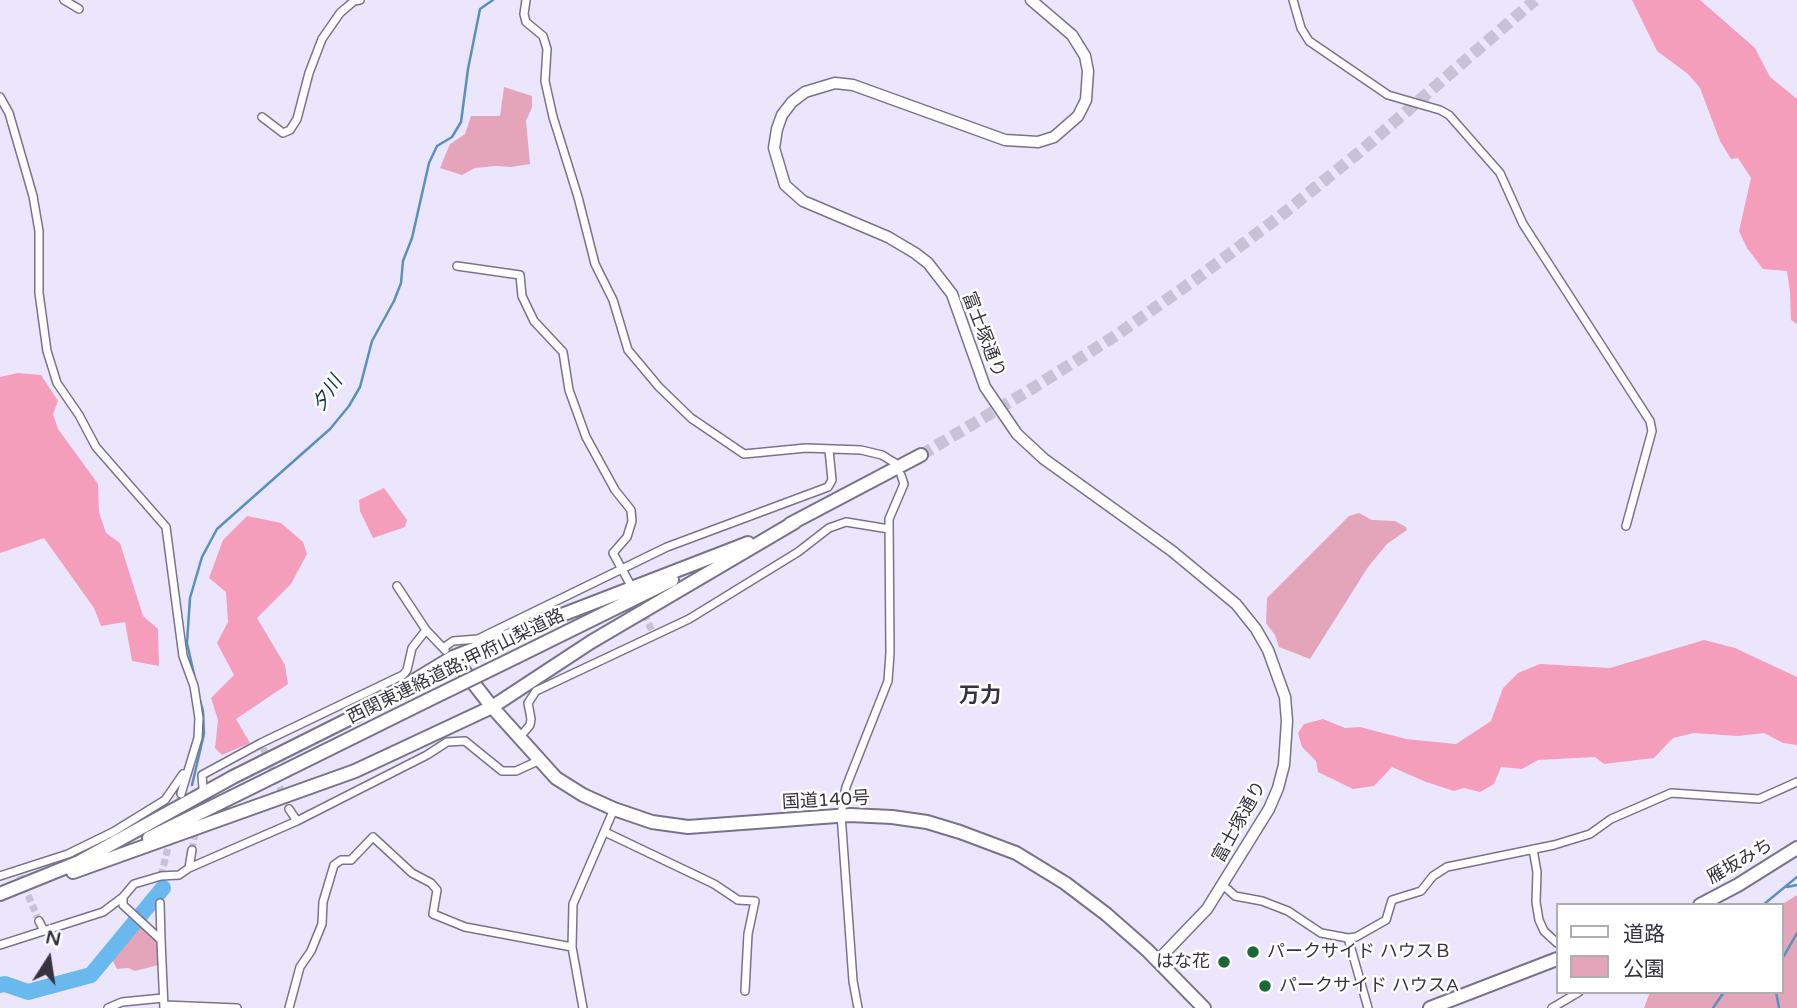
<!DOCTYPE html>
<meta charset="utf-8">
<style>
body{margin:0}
#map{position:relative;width:1797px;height:1008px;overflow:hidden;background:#ece6fc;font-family:"Varela Round","Noto Sans JP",sans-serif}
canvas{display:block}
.legend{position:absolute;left:1556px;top:903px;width:228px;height:91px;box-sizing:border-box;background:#fff;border:2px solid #afadb2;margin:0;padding:9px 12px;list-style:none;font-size:21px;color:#36333e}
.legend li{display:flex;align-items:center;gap:14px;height:35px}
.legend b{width:35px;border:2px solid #afadb2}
.north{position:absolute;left:14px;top:924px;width:70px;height:70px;-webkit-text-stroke:5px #fff;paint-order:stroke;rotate:12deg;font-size:19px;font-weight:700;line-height:28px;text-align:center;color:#36333e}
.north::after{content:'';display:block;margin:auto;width:24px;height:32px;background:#36333e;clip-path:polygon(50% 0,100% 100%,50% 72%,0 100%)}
</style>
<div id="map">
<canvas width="1797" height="1008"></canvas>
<ul class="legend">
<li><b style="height:9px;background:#fff"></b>道路</li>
<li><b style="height:19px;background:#e4a4b9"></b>公園</li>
</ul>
<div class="north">N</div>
</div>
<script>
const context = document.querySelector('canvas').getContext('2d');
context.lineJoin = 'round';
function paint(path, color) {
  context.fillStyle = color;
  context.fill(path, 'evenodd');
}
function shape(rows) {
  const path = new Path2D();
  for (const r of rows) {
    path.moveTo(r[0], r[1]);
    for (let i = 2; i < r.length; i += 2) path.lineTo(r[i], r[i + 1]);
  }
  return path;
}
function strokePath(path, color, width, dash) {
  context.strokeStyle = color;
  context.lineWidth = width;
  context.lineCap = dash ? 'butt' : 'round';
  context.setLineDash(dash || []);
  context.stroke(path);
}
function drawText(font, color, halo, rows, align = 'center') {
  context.font = font + ' "Varela Round","Noto Sans JP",sans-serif';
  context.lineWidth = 5;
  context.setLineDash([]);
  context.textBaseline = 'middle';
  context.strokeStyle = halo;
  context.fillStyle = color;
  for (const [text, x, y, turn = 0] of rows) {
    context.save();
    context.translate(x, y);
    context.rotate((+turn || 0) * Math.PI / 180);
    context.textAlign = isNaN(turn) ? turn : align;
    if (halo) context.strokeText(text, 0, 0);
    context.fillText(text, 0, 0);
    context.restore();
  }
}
paint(shape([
 [504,87,532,96,532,107,526,121,530,164,511,167,496,166,475,168,462,175,440,168,450,144,465,134,471,116,500,116],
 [1359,513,1372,520,1395,521,1406,527,1407,530,1387,544,1368,567,1310,659,1279,647,1275,635,1266,623,1267,598,1349,516],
 [1797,895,1797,1008,1644,1008,1650,992,1781,992,1781,905],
 [143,924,161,940,162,964,135,971,128,968,117,969,112,959]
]), '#e4a4b9');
paint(shape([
 [1632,0,1700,0,1755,48,1770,77,1797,99,1797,324,1791,320,1790,292,1787,271,1763,269,1747,248,1739,231,1751,178,1738,158,1731,159,1720,141,1700,88,1688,74,1657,51],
 [18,373,41,375,58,401,53,414,58,429,98,484,99,512,106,533,120,543,143,616,158,629,159,666,132,661,125,622,101,626,94,608,44,538,0,553,0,377],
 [384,488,407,520,405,527,373,538,360,511,359,500],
 [247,516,281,523,303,542,307,554,291,584,257,618,285,665,288,684,236,719,250,743,222,755,215,748,218,720,211,698,234,675,217,643,228,622,226,592,209,578,223,540],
 [1704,640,1735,648,1797,677,1797,745,1783,743,1764,733,1738,736,1694,733,1673,738,1654,758,1604,764,1595,757,1538,760,1522,769,1501,767,1494,784,1480,792,1464,788,1454,791,1426,782,1392,767,1374,786,1353,789,1318,772,1316,761,1302,747,1298,733,1304,724,1323,719,1345,728,1360,727,1406,739,1456,744,1491,721,1503,688,1518,673,1540,664,1610,668]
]), '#f49ebc');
strokePath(shape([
 [196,683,187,643,190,598,202,557,217,529,330,429,349,406,360,387,372,341,394,301,401,283,403,261,412,238,429,163,437,146,452,137,461,122,468,69,480,9,493,0],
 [192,785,204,734,203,711,198,693],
 [1787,887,1797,885],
 [1763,905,1797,877],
 [1781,961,1797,933],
 [1776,992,1779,1008],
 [1713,1008,1724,992]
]), '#5a91b9', 2.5);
strokePath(shape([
 [0,985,5,984,28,992,91,975,163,888]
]), '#6ab9ee', 16);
strokePath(shape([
 [635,595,654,635],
 [263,748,289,809],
 [192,850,196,827],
 [20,876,39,921],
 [161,876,181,794]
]), '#c8c2d6', 7, [7, 3.5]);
strokePath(shape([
 [921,455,1033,388,1115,336,1196,279,1279,217,1362,150,1535,0]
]), '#c8c2d6', 12, [12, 6]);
const street = shape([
 [64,0,79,9],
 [526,0,524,14,526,22,543,36,547,49,545,81,553,117,578,197,595,264,613,300,628,350,659,387,691,418,744,454,806,448,861,450,882,455,895,463],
 [1293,0,1301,28,1309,41,1388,95,1440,110,1449,115,1500,173,1523,224,1650,421,1652,431,1626,526],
 [0,97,9,113,33,196,39,231,39,293,47,351,57,383,79,415,96,447,166,527,183,656,194,686,199,718,198,738,181,794],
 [262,117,283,133,290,130,297,119,309,73,322,39,340,13,354,1,360,0],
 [457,266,520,275,522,296,534,321,563,352,569,390,586,437,615,490,631,510,632,521,627,537,613,553,629,582],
 [397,586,426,630,445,650],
 [443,648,453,641,478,639,667,547,828,487,832,480,829,450],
 [520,737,530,725,531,719,528,703,536,691,689,619,798,552,829,528,846,522,889,529],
 [203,788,202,775,261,743,403,675,407,670,412,648,426,630],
 [289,809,297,821],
 [605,832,714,884,738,900,755,901,748,934,745,991],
 [1533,849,1537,872,1536,902,1539,920,1544,931,1557,943],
 [189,868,192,850],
 [0,876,68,854,113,832,165,800,183,774],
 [1223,885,1235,896,1262,901,1288,911,1321,933,1348,938,1356,937,1386,920,1392,900,1421,891,1433,876,1447,867,1554,845,1590,834,1611,819,1671,793,1759,799,1797,782],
 [123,897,123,905,161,940,164,1008],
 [160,903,161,940],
 [39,921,44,931],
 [1348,938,1368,1008],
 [0,945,103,912,123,897,134,884,161,876,179,875,189,868,297,821,427,755,447,742,465,741,502,771,516,771,540,760],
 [164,1005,237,1008],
 [108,1008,122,1002,163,998],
 [289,1008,300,967,311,951,322,924,323,902,334,865,341,860,351,860,373,837,412,873,431,883,437,890,433,914,465,927,572,947],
 [583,1008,572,947,573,904,614,809],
 [858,1008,853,981,841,814,846,787,888,681,890,653,889,519,904,484,901,475],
 [1552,1008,1579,992]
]);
const secondary = shape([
 [1031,0,1072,35,1085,56,1088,71,1086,100,1078,116,1054,137,1038,142,1005,140,853,85,835,83,805,92,792,102,782,115,777,129,774,148,785,185,803,201,888,237,915,253,928,263,952,294,985,387,1017,434,1044,459,1172,551,1236,604,1256,629,1268,650,1285,697,1287,721,1284,765,1278,788,1269,809,1207,909,1158,960]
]);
const highway = shape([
 [790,524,921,455],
 [453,657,492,707,556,778,583,795,614,809,652,822,688,827,850,815,892,817,927,822,960,832,1016,853,1065,883,1106,914,1147,950,1204,1008],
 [516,657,672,580],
 [149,838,426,701],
 [73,872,355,771,492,707,591,642,795,522],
 [0,894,79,862,233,777,357,715,453,657,748,543],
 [1700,905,1738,885,1797,848],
 [1430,1008,1557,959]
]);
strokePath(street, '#79738a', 10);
strokePath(secondary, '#79738a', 13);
strokePath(highway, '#79738a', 16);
strokePath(street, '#fff', 7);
strokePath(secondary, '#fff', 10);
strokePath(highway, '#fff', 12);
const highwayBridge = shape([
 [426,701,516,657]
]);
strokePath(highwayBridge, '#79738a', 16, []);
strokePath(highwayBridge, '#fff', 12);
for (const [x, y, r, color] of [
 [1253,952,7,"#1b6837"],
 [1224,962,7,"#1b6837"],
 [1265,986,7,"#1b6837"]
]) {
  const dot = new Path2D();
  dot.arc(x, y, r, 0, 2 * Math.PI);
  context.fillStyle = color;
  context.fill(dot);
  strokePath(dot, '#fff', 2.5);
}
drawText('18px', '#36333e', '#fff', [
 ["富士塚通り",983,335,69],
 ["西関東連絡道路;甲府山梨道路",456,667,-26],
 ["国道140号",826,801,-3],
 ["富士塚通り",1240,822,-61],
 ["雁坂みち",1740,862,-30]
]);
drawText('18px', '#36333e', '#fff', [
 ["パークサイド ハウスＢ",1267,952],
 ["はな花",1210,962,"right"],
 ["パークサイド ハウスA",1279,986]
], 'left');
drawText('italic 19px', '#0e3247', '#fff', [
 ["夕川",328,394,-57]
]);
drawText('bold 21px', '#36333e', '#fff', [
 ["万力",980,696]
]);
</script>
